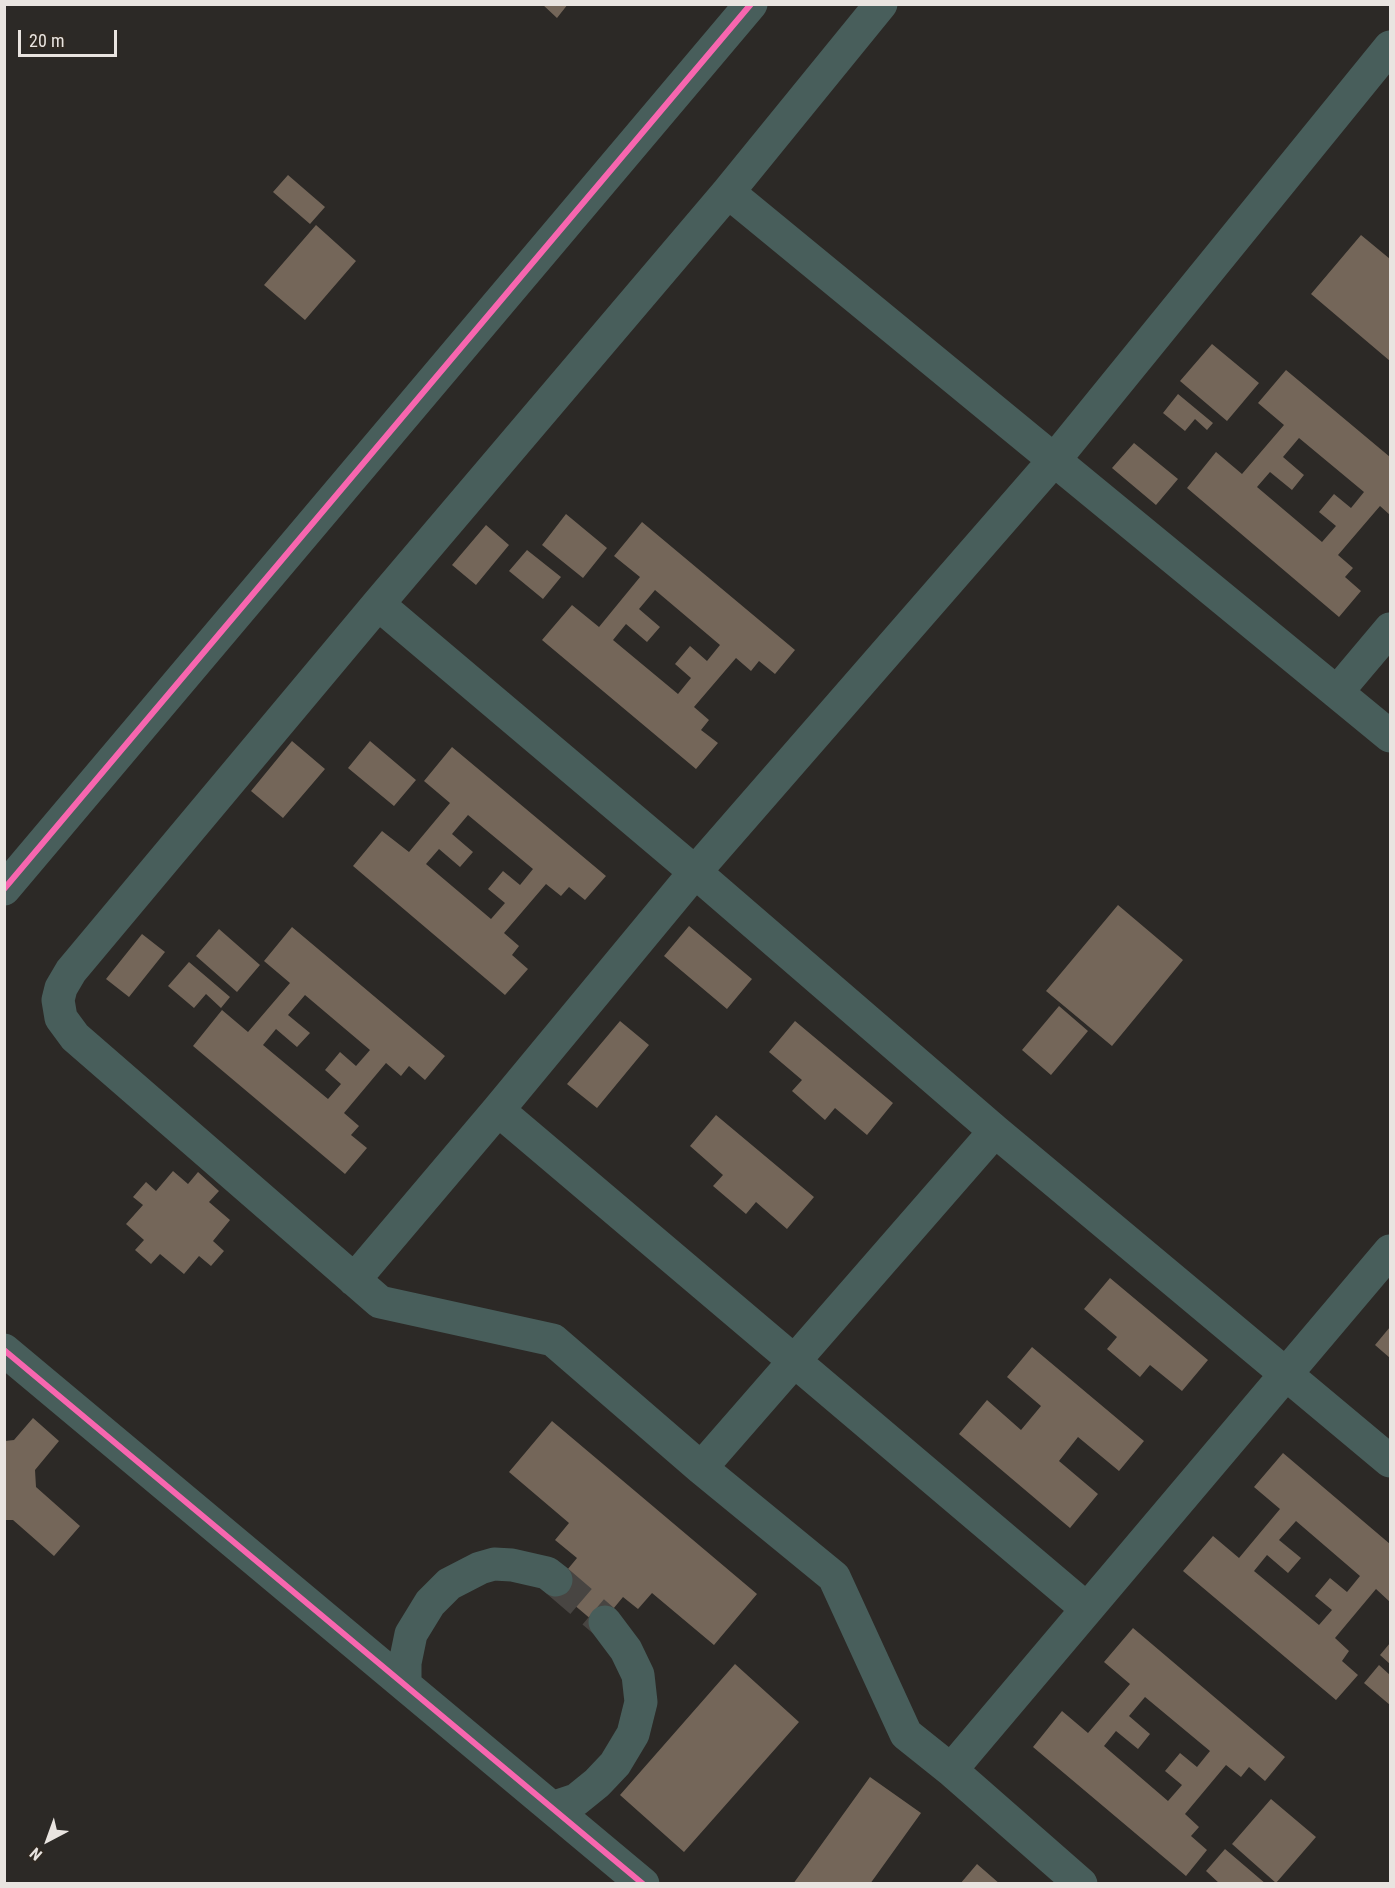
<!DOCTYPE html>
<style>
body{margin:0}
#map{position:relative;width:1395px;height:1888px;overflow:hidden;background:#2c2926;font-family:"Roboto Condensed",sans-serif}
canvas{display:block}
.frame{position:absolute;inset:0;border:6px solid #e9e4e0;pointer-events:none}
.north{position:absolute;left:18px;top:1810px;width:60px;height:60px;-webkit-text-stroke:4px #302922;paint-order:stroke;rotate:221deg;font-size:16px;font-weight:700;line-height:24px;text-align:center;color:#e9e4e0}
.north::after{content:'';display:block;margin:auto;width:21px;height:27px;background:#e9e4e0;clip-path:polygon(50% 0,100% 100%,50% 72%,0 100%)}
.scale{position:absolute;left:18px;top:30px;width:99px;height:27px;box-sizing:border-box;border:3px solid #e9e4e0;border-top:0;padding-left:8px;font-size:18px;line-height:21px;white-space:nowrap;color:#e9e4e0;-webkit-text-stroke:4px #302922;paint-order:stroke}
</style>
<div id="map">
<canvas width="1395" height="1888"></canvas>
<div class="frame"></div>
<div class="north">N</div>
<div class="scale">20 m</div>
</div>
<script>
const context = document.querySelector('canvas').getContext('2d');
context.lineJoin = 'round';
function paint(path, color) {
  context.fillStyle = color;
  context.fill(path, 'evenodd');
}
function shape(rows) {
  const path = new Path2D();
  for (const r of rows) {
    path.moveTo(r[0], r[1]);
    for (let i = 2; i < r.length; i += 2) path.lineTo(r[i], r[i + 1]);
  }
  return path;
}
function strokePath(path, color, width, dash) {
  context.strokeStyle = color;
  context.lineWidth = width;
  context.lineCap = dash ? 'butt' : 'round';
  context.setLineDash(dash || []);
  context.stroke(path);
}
paint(shape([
 [542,4,568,4,557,18],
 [288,175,325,207,310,224,273,192],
 [316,225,356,261,305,320,264,285],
 [1361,235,1390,259,1390,361,1311,294],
 [1212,344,1259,383,1227,421,1180,381],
 [1286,370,1390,457,1390,515,1380,506,1338,555,1353,568,1345,577,1361,591,1339,617,1187,488,1216,452,1242,474,1284,425,1258,403],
 [1299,438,1364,492,1351,508,1334,494,1319,512,1336,526,1322,542,1257,487,1270,472,1292,490,1304,475,1283,457],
 [1178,394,1213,423,1207,430,1195,419,1185,431,1163,413],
 [1134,443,1178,479,1156,505,1112,468],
 [566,514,607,548,583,578,542,545],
 [642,522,795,650,775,674,759,661,751,671,736,658,694,707,709,720,701,730,718,743,696,769,542,640,572,605,599,627,640,577,614,556],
 [655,590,720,645,707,661,690,646,675,664,691,678,678,694,613,640,626,624,647,642,660,627,639,609],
 [486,525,509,545,476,585,452,565],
 [527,550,561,577,543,599,509,571],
 [292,741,325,769,283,818,251,791],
 [370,741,416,780,394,806,348,768],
 [452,747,606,876,585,900,569,887,561,896,546,884,504,933,519,946,512,955,528,969,505,995,353,866,382,831,409,852,450,803,424,781],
 [468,815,533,869,520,885,503,871,488,889,505,903,491,919,426,864,439,849,460,867,473,852,452,834],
 [1118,905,1183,960,1112,1046,1046,991],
 [689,926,752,979,727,1009,664,956],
 [292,927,445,1056,425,1080,409,1066,401,1076,386,1063,344,1113,359,1126,351,1135,367,1148,345,1174,193,1046,222,1010,248,1032,290,983,264,961],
 [305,995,370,1050,356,1066,340,1052,325,1070,341,1084,328,1099,263,1045,276,1029,297,1047,310,1033,288,1015],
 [219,929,260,965,237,992,196,956],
 [142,934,165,952,129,997,106,979],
 [189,962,230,997,221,1008,206,994,194,1008,168,986],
 [1059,1006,1088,1031,1051,1075,1022,1050],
 [620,1021,649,1045,597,1108,567,1084],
 [795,1021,893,1103,867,1135,835,1108,825,1120,792,1091,802,1080,769,1052],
 [716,1115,814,1197,787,1229,756,1202,746,1214,713,1186,723,1175,690,1146],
 [173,1171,188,1184,198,1172,219,1191,209,1202,230,1220,213,1241,224,1251,211,1266,199,1256,184,1274,160,1254,151,1264,135,1250,144,1240,126,1224,143,1205,133,1197,146,1182,156,1191],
 [1110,1278,1208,1360,1182,1391,1150,1365,1140,1377,1107,1349,1117,1337,1084,1309],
 [1390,1327,1390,1358,1375,1345],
 [1032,1347,1144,1441,1119,1471,1078,1437,1059,1461,1098,1494,1070,1528,959,1434,987,1400,1021,1430,1041,1406,1007,1377],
 [33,1418,59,1441,35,1470,36,1487,80,1526,54,1556,13,1520,5,1520,5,1441,14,1440],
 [552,1421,757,1594,714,1645,652,1593,638,1609,623,1597,599,1626,553,1587,577,1558,555,1540,569,1523,509,1472],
 [1283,1453,1390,1544,1390,1602,1376,1589,1335,1638,1349,1651,1342,1661,1358,1675,1336,1700,1183,1571,1213,1536,1239,1558,1280,1509,1254,1487],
 [1296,1521,1360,1576,1347,1592,1330,1578,1315,1596,1332,1610,1319,1625,1254,1571,1267,1555,1288,1573,1301,1558,1279,1540],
 [1133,1628,1285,1757,1265,1781,1249,1767,1241,1777,1226,1765,1185,1814,1199,1827,1191,1836,1207,1850,1186,1876,1033,1747,1062,1711,1088,1733,1130,1684,1104,1662],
 [1145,1697,1210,1751,1197,1767,1180,1753,1165,1771,1182,1785,1168,1801,1104,1746,1116,1731,1138,1749,1150,1734,1129,1716],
 [1390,1643,1390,1664,1380,1655],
 [735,1664,799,1722,684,1852,620,1795],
 [1379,1665,1390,1675,1390,1705,1364,1683],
 [870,1777,921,1813,870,1884,793,1884],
 [1271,1799,1316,1837,1276,1883,1232,1844],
 [1225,1849,1266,1884,1220,1884,1206,1871],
 [977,1864,1000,1884,960,1884]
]), '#746659');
strokePath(shape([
 [556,1580,605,1622]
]), '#484542', 33, [33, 16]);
strokePath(shape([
 [881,4,728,192,378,604,71,971,61,988,58,1000,61,1018,75,1037,380,1302,553,1340,701,1468,834,1577,906,1734,951,1770,1390,1251],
 [728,192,1390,736],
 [378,604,695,872,995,1131,1390,1461],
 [1337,692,1390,629],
 [4,889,751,4],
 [498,1110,1087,1609],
 [354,1280,498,1110,695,872,1055,459,1390,47],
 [4,1350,643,1884],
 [701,1468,995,1131],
 [405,1685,405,1663,411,1634,430,1603,449,1584,480,1568,494,1564,512,1565,547,1573,556,1580],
 [951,1770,1081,1884],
 [552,1808,576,1800,597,1783,615,1764,633,1734,641,1702,638,1675,626,1650,605,1622]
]), '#485e5b', 33);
strokePath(shape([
 [4,889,751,4],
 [4,1350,643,1884]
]), '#f766af', 6);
</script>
